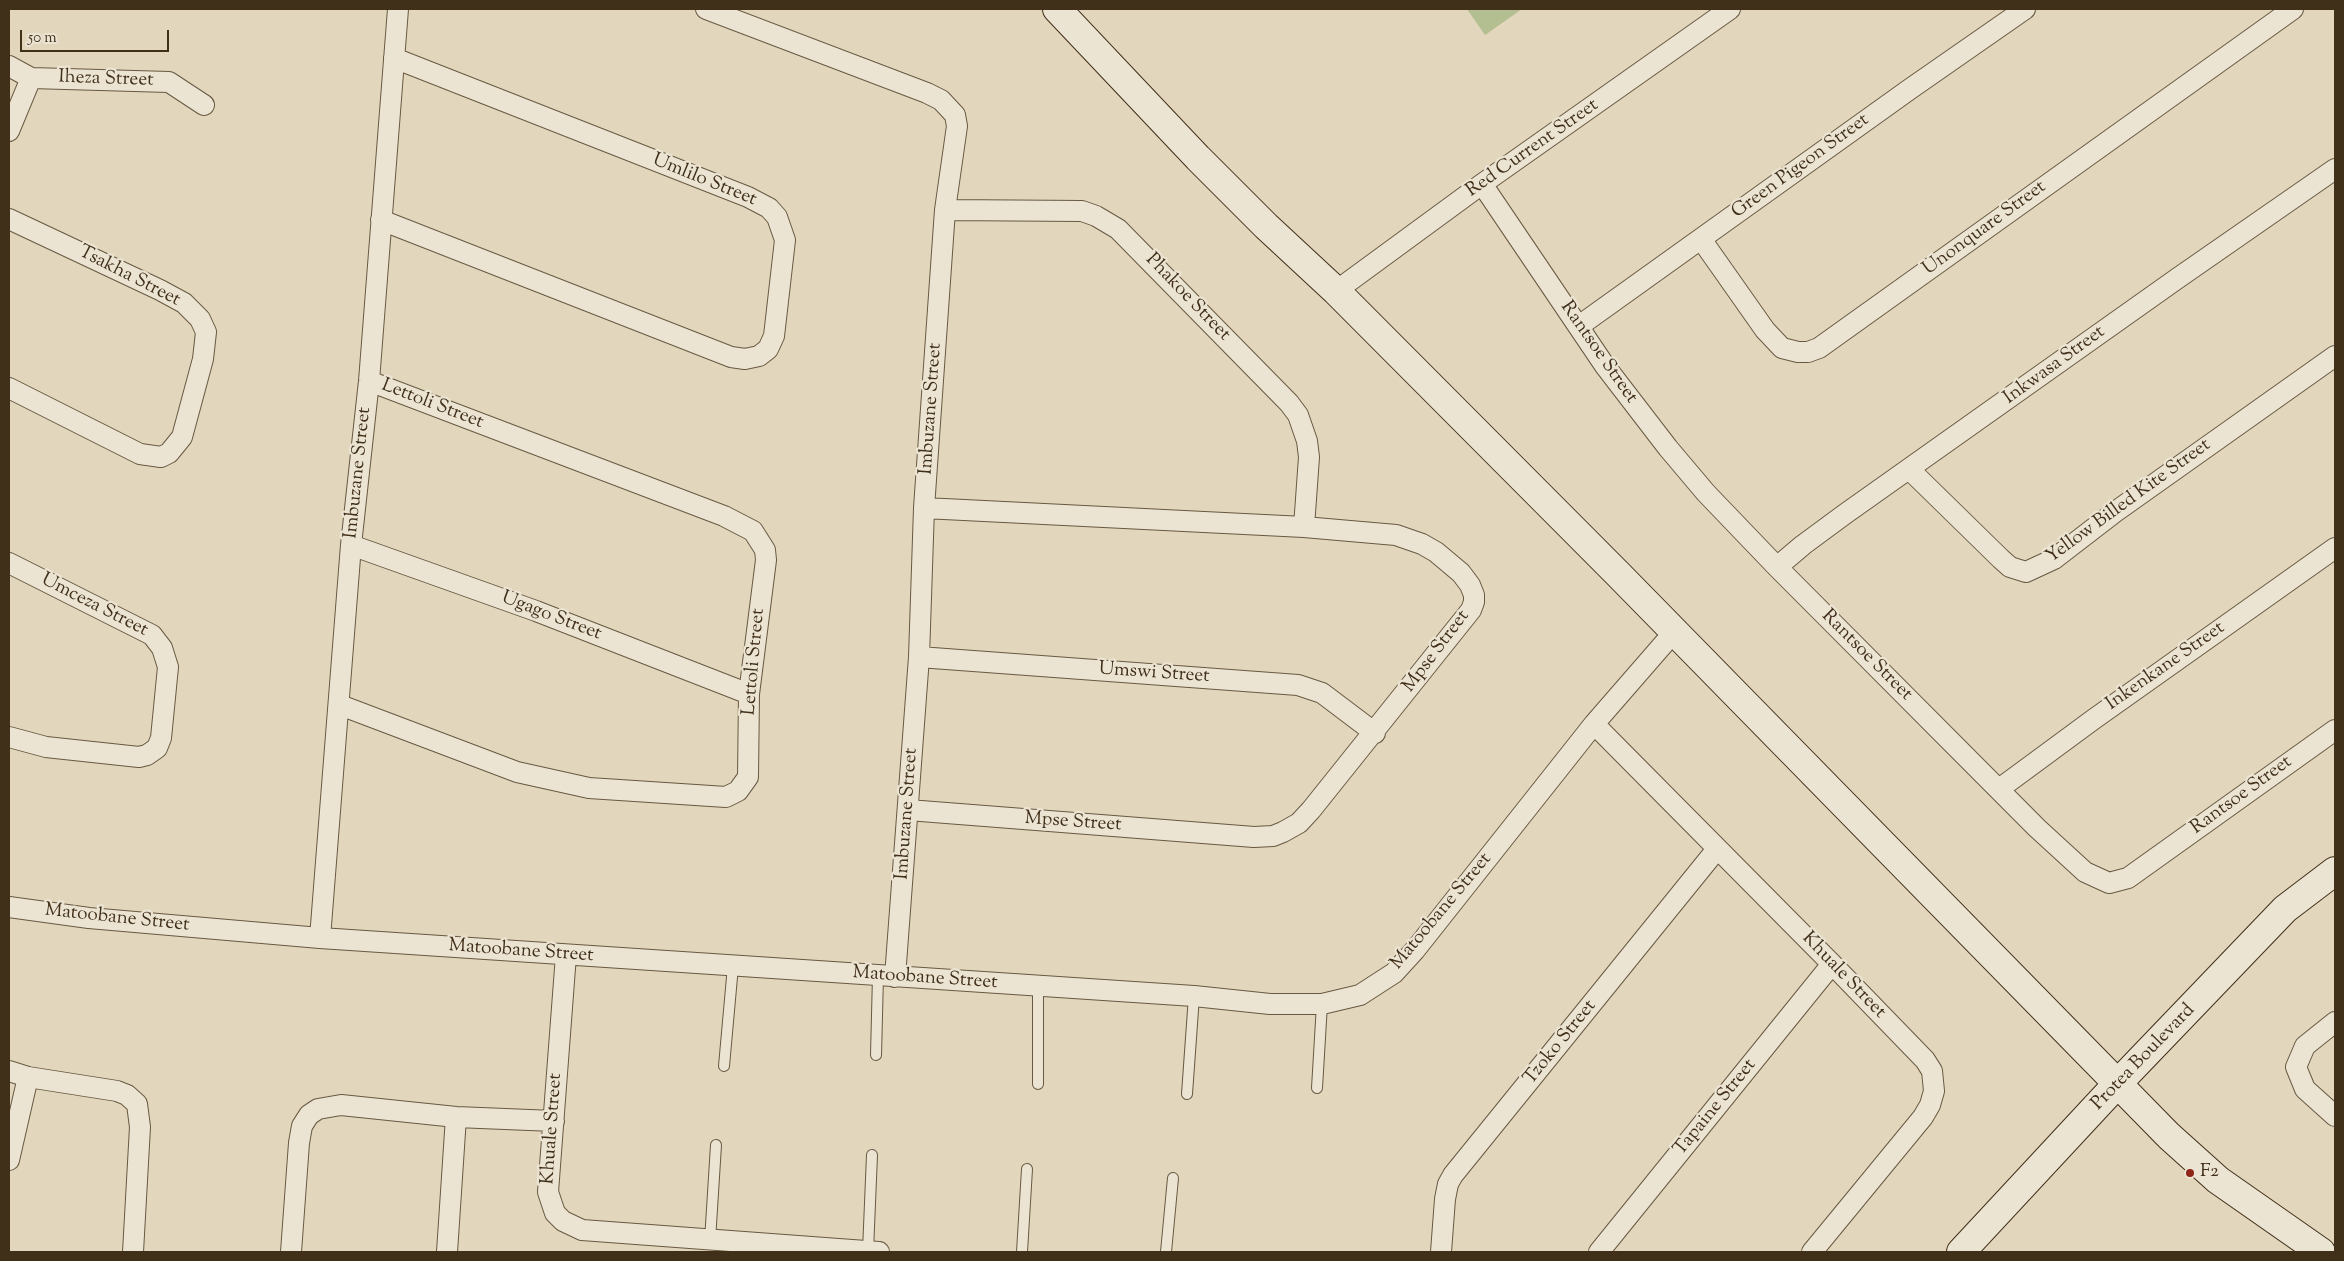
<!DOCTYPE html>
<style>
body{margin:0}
#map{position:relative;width:2344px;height:1261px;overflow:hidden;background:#e2d6bc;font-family:"Sorts Mill Goudy",serif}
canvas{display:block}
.frame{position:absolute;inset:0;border:10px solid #402f19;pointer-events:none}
.scale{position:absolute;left:20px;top:30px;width:149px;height:22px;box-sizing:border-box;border:2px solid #402f19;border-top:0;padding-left:6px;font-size:15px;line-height:18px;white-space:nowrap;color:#402f19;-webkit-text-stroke:4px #ece4d3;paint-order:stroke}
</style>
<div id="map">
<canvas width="2344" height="1261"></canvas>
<div class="frame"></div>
<div class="scale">50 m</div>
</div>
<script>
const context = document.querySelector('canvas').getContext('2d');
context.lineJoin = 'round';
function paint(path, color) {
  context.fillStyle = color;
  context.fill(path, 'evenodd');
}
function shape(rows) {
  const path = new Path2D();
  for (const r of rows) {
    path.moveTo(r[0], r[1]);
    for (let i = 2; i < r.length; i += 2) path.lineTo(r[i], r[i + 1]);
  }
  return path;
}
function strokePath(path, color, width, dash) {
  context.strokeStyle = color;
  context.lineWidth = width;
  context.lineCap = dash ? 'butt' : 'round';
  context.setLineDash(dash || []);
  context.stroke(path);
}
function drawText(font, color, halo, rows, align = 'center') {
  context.font = font + ' "Sorts Mill Goudy",serif';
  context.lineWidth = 4.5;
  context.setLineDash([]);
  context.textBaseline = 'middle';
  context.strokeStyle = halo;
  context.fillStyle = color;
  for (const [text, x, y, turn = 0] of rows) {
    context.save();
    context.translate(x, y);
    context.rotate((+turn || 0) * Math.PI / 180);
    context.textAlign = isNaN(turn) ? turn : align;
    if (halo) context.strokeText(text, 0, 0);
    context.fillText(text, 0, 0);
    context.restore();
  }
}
paint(shape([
 [1467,9,1522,9,1485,35]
]), '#b3be91');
const lane = shape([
 [876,1055,878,976],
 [724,1066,733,966],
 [1038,1084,1038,986],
 [1317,1088,1322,1004],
 [1187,1094,1194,996],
 [710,1241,716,1145],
 [868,1251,872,1155],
 [1022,1252,1027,1169],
 [1166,1252,1173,1178]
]);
const street = shape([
 [706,9,927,93,941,100,955,115,957,126,945,210,924,508,919,657,895,977],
 [9,66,31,78,169,82,204,105],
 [9,131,31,78],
 [1482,184,1605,366,1668,448,1706,493,1777,567,2037,828,2085,872,2109,883,2128,878,2335,730],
 [945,210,1082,211,1096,216,1118,229,1289,403,1298,415,1307,441,1309,457,1304,527],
 [9,219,160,290,184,303,200,319,206,332,203,359,182,437,169,453,161,457,140,454,9,388],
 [381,220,731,357,745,359,759,356,768,349,774,336,785,240,777,217,769,208,748,197,394,58],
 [1701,239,1765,330,1782,348,1798,352,1808,352,1819,348,2293,9],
 [1336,291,1482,184,1730,9],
 [1579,326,1910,89,2025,9],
 [1909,469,2001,559,2010,567,2026,572,2054,559,2115,512,2335,356],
 [351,545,536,611,749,694],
 [9,563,152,635,162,648,168,667,161,738,157,748,147,755,139,757,46,747,9,737],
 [1777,567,1803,545,1845,514,2178,278,2335,169],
 [919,657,1298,685,1322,693,1375,733],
 [340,705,517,772,589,788,726,797,738,791,748,777,749,694,766,560,765,550,753,531,724,516,369,381],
 [1594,724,1832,964,1925,1060,1932,1071,1934,1091,1930,1105,1923,1117,1812,1252],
 [1999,789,2094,719,2335,548],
 [908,810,1254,837,1273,836,1283,832,1299,823,1311,810,1471,610,1474,602,1474,595,1470,585,1461,573,1436,552,1422,544,1396,535,1304,527,924,508],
 [9,907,89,918,320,938,1194,996,1270,1004,1322,1004,1360,995,1394,973,1415,950,1594,724,1674,632],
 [320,938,351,545,369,381,398,9],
 [566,955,548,1192,555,1213,563,1221,582,1230,879,1252],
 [2335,1022,2305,1046,2296,1067,2305,1089,2335,1116],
 [9,1071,28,1077,117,1091,127,1095,137,1104,140,1127,133,1252],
 [9,1160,28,1077],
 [291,1252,299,1143,302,1126,309,1115,318,1109,341,1105,456,1117,554,1121],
 [447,1252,456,1117],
 [1441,1252,1445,1199,1448,1184,1453,1175,1717,849],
 [1599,1252,1832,964]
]);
const secondary = shape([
 [1057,9,1198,158,1266,226,1336,291,1619,575,2169,1136,2218,1180,2321,1252],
 [1961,1252,2119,1082,2285,909,2335,871]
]);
strokePath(lane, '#685942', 12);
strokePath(street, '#685942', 22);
strokePath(secondary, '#402f19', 30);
strokePath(lane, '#ece4d3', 10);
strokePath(street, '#ece4d3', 20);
strokePath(secondary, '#ece4d3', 28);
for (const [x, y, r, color] of [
 [2190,1173,5,"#8f2418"]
]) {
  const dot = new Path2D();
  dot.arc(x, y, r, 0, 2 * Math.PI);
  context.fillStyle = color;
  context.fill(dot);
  strokePath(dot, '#ece4d3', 2);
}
drawText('19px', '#402f19', '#ece4d3', [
 ["Iheza Street",106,80,2],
 ["Red Current Street",1533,149,-35],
 ["Green Pigeon Street",1801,167,-36],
 ["Umlilo Street",704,181,22],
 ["Unonquare Street",1985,229,-36],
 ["Tsakha Street",129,277,27],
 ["Phakoe Street",1187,298,46],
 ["Rantsoe Street",1598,353,55],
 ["Inkwasa Street",2055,366,-36],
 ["Lettoli Street",432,405,21],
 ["Imbuzane Street",932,409,-86],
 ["Imbuzane Street",359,473,-84],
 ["Yellow Billed Kite Street",2129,502,-36],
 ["Umceza Street",94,606,27],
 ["Ugago Street",551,617,21],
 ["Mpse Street",1437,652,-53],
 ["Rantsoe Street",1866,656,45],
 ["Lettoli Street",755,662,-85],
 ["Inkenkane Street",2166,667,-35],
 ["Umswi Street",1154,674,4],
 ["Rantsoe Street",2242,796,-36],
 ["Imbuzane Street",908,814,-86],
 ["Mpse Street",1073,823,4],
 ["Matoobane Street",1442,912,-50],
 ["Matoobane Street",117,919,6],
 ["Matoobane Street",521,952,4],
 ["Khuale Street",1843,976,46],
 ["Matoobane Street",925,979,4],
 ["Tzoko Street",1561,1043,-51],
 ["Protea Boulevard",2144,1058,-46],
 ["Tapaine Street",1716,1108,-51],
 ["Khuale Street",553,1129,-86]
]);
drawText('19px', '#402f19', '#ece4d3', [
 ["F2",2200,1173]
], 'left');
</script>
